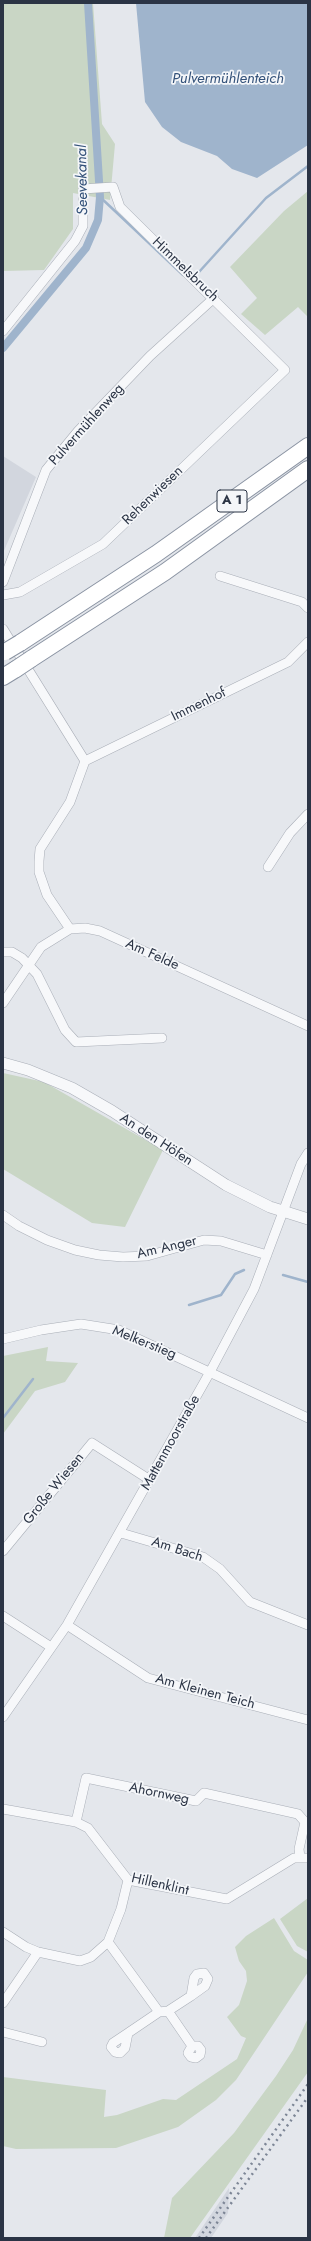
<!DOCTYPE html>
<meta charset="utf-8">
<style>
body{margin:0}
#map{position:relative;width:311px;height:2241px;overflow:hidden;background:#e4e7ec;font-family:Jost,sans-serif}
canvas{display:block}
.frame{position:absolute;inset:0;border:4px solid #2b3445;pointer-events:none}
</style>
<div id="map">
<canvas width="311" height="2241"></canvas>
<div class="frame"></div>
</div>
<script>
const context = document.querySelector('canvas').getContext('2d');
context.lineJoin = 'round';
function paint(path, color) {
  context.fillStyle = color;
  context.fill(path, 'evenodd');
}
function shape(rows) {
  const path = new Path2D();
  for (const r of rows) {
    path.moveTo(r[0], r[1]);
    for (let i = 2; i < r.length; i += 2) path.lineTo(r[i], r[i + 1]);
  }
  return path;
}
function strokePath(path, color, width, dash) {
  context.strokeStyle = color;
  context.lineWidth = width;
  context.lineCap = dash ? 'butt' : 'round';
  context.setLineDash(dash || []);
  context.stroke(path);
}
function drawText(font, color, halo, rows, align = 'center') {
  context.font = font + ' Jost,sans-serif';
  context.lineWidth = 3.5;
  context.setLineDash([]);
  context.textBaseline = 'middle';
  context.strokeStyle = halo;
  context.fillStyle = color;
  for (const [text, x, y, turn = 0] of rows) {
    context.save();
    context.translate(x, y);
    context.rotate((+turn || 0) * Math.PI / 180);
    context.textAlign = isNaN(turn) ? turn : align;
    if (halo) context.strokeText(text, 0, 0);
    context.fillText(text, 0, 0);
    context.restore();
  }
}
paint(shape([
 [3,456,36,477,3,553],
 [229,2188,228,2213,211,2238,195,2238]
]), '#d2d6de');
paint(shape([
 [3,3,93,3,102,124,115,144,110,200,73,193,73,229,44,270,3,271],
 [308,191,308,317,298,307,265,335,241,314,257,298,230,267,284,211],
 [3,1073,44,1082,163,1150,125,1227,92,1223,3,1169],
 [48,1347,46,1361,78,1363,65,1382,35,1391,3,1434,3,1356],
 [308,1898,308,1952,297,1946,280,1919],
 [274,1918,294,1951,308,1960,308,1972,236,2080,216,2100,178,2127,116,2148,16,2149,3,2146,3,2077,106,2090,104,2117,117,2115,163,2099,176,2100,237,2059,246,2038,241,2036,227,2017,239,2005,247,1981,246,1971,239,1961,235,1947,246,1936],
 [308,2018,308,2072,190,2238,164,2238,172,2198,234,2133,276,2076,293,2050]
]), '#c9d6c5');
paint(shape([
 [136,3,308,3,308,145,257,178,232,169,217,156,181,142,162,127,145,102]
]), '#9fb4cc');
strokePath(shape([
 [100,197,183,275],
 [199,272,266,198,308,166],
 [283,1275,308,1282],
 [189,1305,221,1295,235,1274,244,1270],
 [3,1418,33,1379]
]), '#9fb4cc', 2.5);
strokePath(shape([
 [3,348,86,248,98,220,100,197,88,3]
]), '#9fb4cc', 8);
const minor = shape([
 [3,331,75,241,83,226,83,189,113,187,120,207,285,370,103,544,20,592,3,595],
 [220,576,302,602,308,608],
 [3,582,46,470,78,431,150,356,214,298],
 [3,629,85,761,70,802,40,849,39,861,39,872,47,895,70,929],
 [85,761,288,662,308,642],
 [268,867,290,833,308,814],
 [3,952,12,952,22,958,37,974,65,1030,76,1042,162,1038],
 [3,1003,41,947,70,929,85,928,100,931,308,1026],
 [3,1215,19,1226,47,1240,75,1250,99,1255,123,1257,147,1256,204,1240,221,1241,267,1255],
 [3,1339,41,1330,81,1324,119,1330,308,1418],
 [121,1533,203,1557,220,1569,250,1602,308,1625],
 [3,1551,92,1443,150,1480],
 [3,1616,51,1647],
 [67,1625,148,1678,308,1720],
 [3,1717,67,1625,210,1372,254,1289,301,1164,308,1153],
 [3,1809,76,1822,88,1828,128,1880,227,1899,294,1858,308,1858],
 [76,1822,86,1778,196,1801,204,1793,298,1814,305,1822,299,1849,300,1857],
 [3,1932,26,1947,38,1952,80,1961,91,1957,108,1942,121,1909,128,1880],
 [108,1942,159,2012,128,2033],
 [3,2003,38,1952],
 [168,2011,192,2046,198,2046,201,2050,200,2055,196,2058,191,2057,188,2053,192,2046],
 [159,2012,168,2011,191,1996,194,1978,197,1974,204,1973,208,1979,205,1986,191,1996],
 [3,2032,42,2042],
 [128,2033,125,2048,120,2053,115,2052,111,2047,113,2043,128,2033]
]);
const tertiary = shape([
 [3,1063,28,1070,72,1088,112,1111,226,1185,270,1207,308,1219]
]);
const motorway = shape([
 [20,643,156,554,308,446],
 [31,659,165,572,308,469],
 [3,677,16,669]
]);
strokePath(minor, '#a9aeb7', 10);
strokePath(tertiary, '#a9aeb7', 12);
strokePath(motorway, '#8b94a3', 18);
strokePath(minor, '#f7f8fa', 9);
strokePath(tertiary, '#f7f8fa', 11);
strokePath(motorway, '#fff', 16);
strokePath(shape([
 [199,2238,308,2084],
 [206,2238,308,2097]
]), '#7d8696', 2.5, [2, 4]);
const motorwayBridge = shape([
 [5,652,20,643],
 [16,669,31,659]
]);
strokePath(motorwayBridge, '#8b94a3', 18, []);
strokePath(motorwayBridge, '#fff', 16);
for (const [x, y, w] of [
 [232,501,30]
]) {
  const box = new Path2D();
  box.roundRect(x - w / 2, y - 11, w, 22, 3);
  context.fillStyle = '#f4f6f9';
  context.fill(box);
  strokePath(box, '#2b3445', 1);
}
drawText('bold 13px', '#2b3445', null, [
 ["A 1",232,501]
]);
drawText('14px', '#2b3445', '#f4f6f9', [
 ["Himmelsbruch",185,270,44],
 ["Pulvermühlenweg",87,425,-48],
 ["Rehenwiesen",153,496,-44],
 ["Immenhof",199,705,-26],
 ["Am Felde",152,955,24],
 ["An den Höfen",156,1140,33],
 ["Am Anger",167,1248,-13],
 ["Melkerstieg",144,1343,22],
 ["Mattenmoorstraße",171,1443,-61],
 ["Große Wiesen",54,1489,-51],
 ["Am Bach",177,1550,18],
 ["Am Kleinen Teich",205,1692,15],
 ["Ahornweg",159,1794,12],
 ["Hillenklint",160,1885,13]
]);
drawText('italic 15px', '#34527a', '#f4f6f9', [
 ["Pulvermühlenteich",228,79],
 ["Seevekanal",83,180,-91]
]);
</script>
